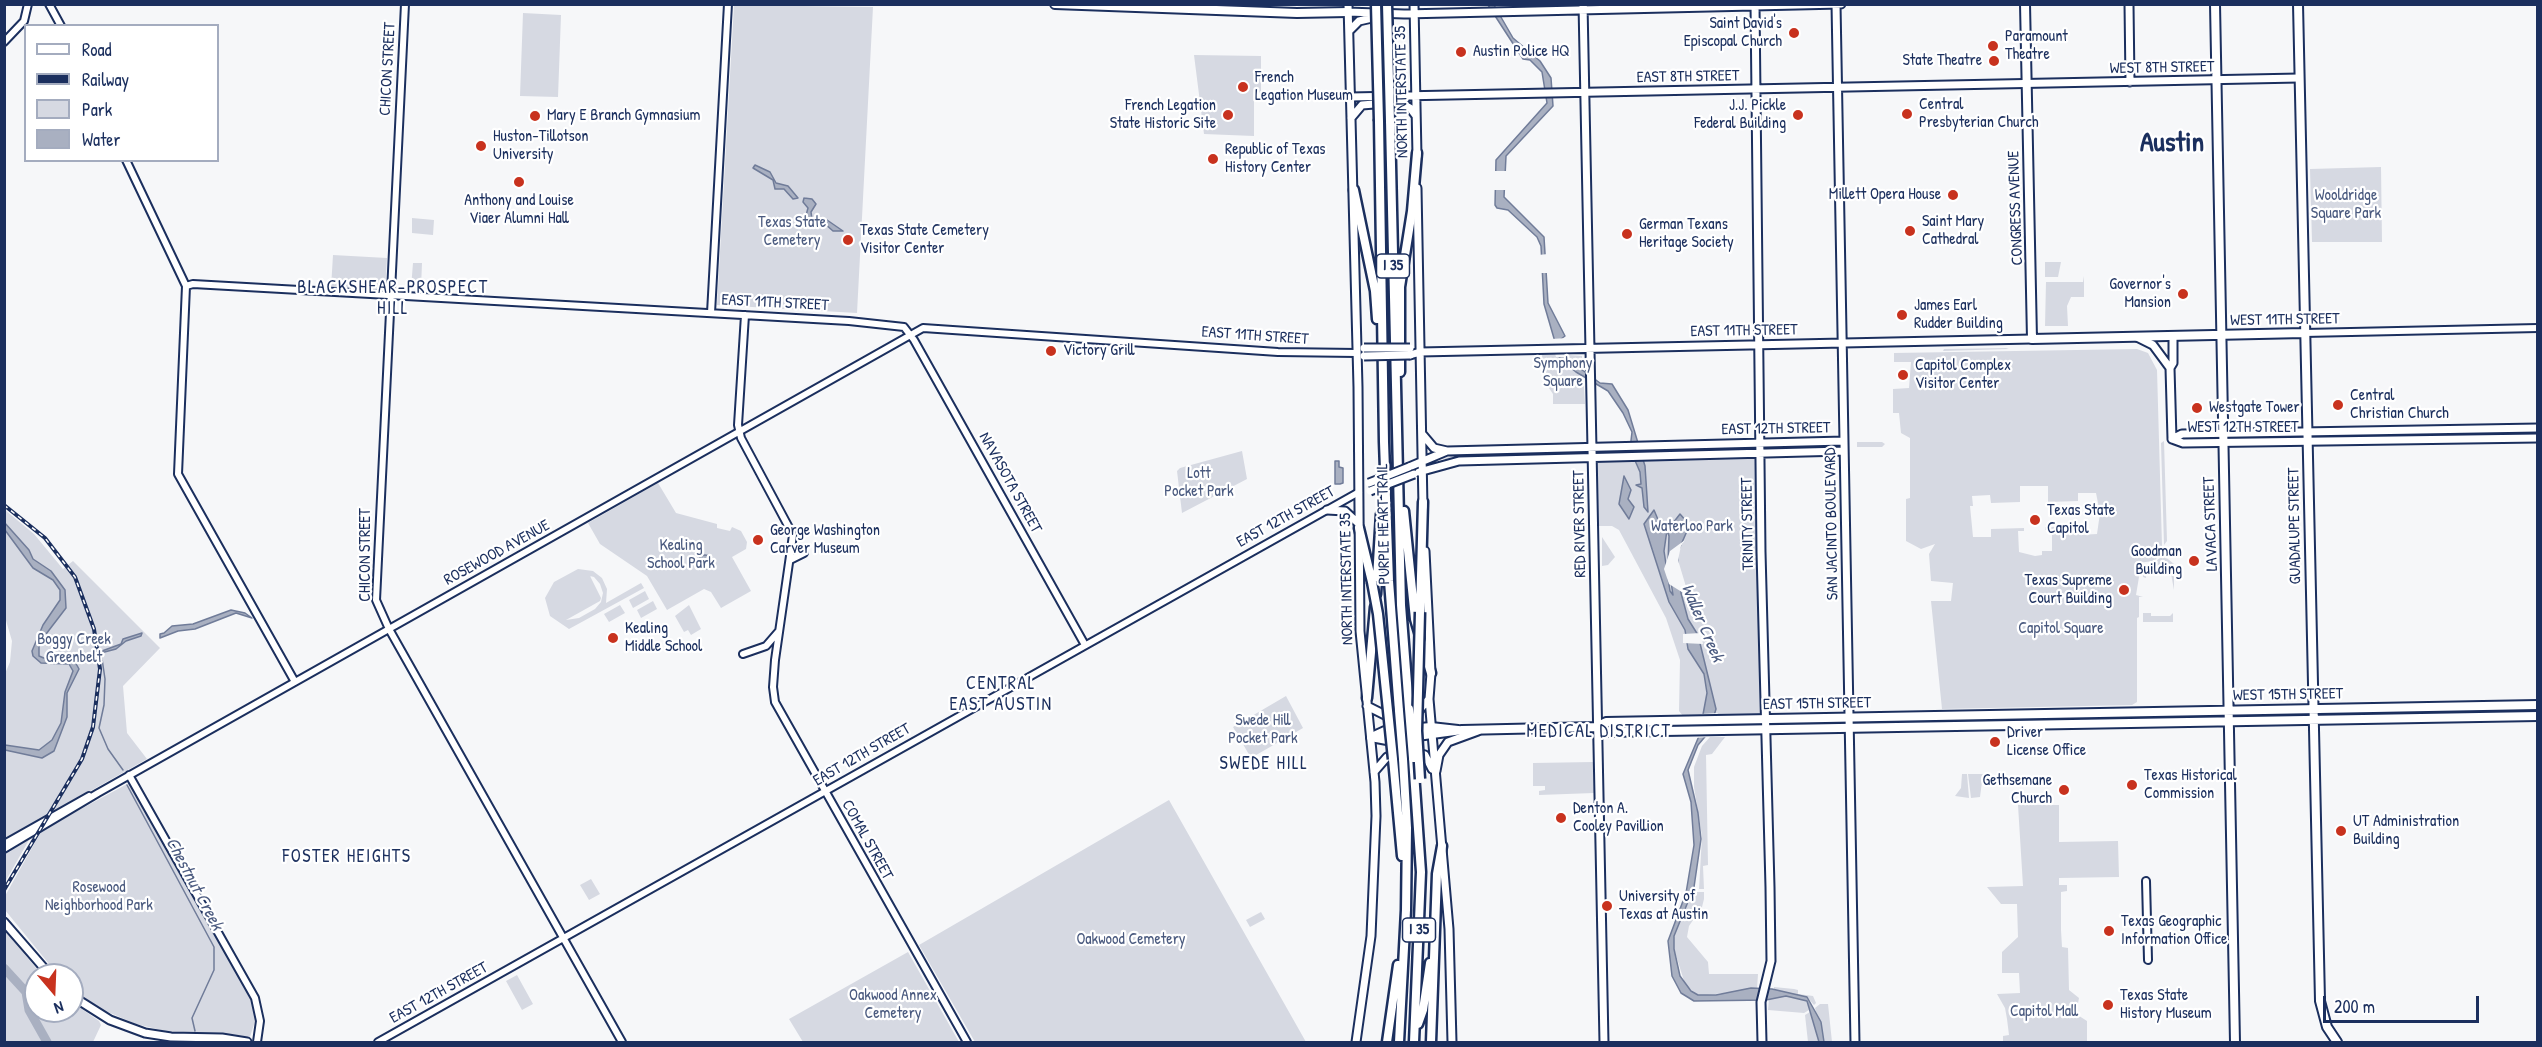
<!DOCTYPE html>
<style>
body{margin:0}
#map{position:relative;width:2542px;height:1047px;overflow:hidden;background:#f6f7f9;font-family:"Patrick Hand",sans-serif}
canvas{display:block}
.frame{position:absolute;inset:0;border:6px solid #1b2f5e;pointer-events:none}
.legend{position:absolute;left:24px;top:24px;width:195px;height:138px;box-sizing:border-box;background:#fff;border:2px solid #a4acbf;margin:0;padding:8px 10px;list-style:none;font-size:18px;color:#1b2f5e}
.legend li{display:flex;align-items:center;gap:12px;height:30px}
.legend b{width:30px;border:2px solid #a4acbf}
.north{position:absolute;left:24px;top:963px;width:60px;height:60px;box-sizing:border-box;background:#fff;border:2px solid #a4acbf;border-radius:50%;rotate:161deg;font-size:16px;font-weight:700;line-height:24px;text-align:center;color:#1b2f5e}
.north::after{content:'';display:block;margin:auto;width:21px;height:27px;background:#c8321e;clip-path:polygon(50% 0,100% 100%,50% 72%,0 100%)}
.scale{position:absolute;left:2323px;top:996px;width:156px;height:27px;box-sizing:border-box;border:3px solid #1b2f5e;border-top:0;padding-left:8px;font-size:18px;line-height:21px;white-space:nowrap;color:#1b2f5e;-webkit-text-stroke:4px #fff;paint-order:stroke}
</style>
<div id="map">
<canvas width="2542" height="1047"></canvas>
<div class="frame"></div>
<ul class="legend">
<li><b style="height:8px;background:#fff"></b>Road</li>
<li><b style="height:8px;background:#1b2f5e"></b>Railway</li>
<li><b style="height:16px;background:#d6d9e2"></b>Park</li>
<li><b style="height:16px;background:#a9b0c1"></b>Water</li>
</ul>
<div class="north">N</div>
<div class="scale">200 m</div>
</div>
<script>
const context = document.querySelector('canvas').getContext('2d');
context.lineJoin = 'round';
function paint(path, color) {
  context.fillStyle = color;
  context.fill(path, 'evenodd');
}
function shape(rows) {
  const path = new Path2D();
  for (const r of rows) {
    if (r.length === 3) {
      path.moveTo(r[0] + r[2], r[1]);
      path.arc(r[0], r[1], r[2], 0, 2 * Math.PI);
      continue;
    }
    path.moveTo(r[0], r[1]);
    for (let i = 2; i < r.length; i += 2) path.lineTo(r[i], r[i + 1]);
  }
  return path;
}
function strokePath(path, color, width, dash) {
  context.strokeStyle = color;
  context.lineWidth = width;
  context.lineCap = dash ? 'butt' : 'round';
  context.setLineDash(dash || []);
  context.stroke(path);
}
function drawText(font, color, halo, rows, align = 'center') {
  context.font = font + ' "Patrick Hand",sans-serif';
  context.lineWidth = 4.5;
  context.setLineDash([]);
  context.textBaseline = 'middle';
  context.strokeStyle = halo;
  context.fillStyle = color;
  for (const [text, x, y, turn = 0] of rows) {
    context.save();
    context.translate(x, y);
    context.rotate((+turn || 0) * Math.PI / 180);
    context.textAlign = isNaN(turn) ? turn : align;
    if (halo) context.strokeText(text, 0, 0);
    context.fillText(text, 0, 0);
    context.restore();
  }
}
paint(shape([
 [734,5,873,7,857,313,717,305],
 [523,13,561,15,558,97,520,96],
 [1194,55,1261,56,1261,92,1254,95,1254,136,1204,134],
 [2381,167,2382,242,2312,242,2310,169],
 [412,218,434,220,433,235,412,233],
 [333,255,387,258,385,291,331,288],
 [2045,262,2061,262,2058,277,2045,277],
 [413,263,422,263,421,288,411,288],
 [2084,276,2084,297,2071,297,2067,306,2068,326,2045,326,2046,282,2083,282],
 [1944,349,2006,348,2009,349,1943,351],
 [2137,349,2148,353,2157,370,2162,546,2162,553,2154,561,2137,563,2139,577,2136,595,2143,597,2139,597,2139,617,2137,618,2137,702,2132,705,1942,709,1931,601,1951,601,1953,583,1931,581,1929,554,1935,544,1921,549,1906,541,1906,499,1910,498,1910,438,1901,433,1899,413,1893,413,1893,389,1909,388,1911,362,1894,362,1894,353],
 [2020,486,2048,486,2048,502,2078,501,2078,493,2096,493,2100,513,2097,534,2079,535,2078,527,2045,527,2045,530,2052,530,2052,551,2042,551,2042,555,2035,556,2019,552,2018,531,2024,531,2024,528,1991,529,1991,537,1973,537,1970,506,1973,506,1972,496,1990,495,1991,503,2020,502],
 [1542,353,1582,356,1585,404,1553,404,1553,394,1543,379],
 [2381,434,2382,437,2317,437,2318,435],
 [2164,441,2167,541,2164,545,2161,443],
 [1857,442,1882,442,1885,444,1882,447,1857,447],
 [1835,444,1835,448,1770,448,1772,445],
 [1751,446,1749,451,1689,453,1686,449],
 [1242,451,1247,479,1182,513,1177,471,1180,468],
 [1492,451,1492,457,1442,459,1461,453],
 [1750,457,1756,460,1761,712,1759,715,1683,716,1679,711,1680,660,1666,618,1619,530,1612,526,1597,526,1597,463,1600,460],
 [658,483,676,513,717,524,717,528,730,531,732,527,741,531,747,542,746,549,732,557,751,591,721,608,711,592,704,589,667,610,647,576,600,544,588,523],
 [5,510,34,534,63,569,73,561,160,648,123,686,127,733,147,759,41,819,5,882,4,676,10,662,12,641,5,617],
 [1602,537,1615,557,1608,565,1602,566],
 [2163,555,2174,564,2174,590,2170,568,2152,567,2146,572,2146,578,2143,577,2142,565,2153,564],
 [578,569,593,571,602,578,607,589,606,603,641,583,644,588,569,629,550,616,545,598,554,582],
 [586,575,594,577,600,584,603,593,601,602,595,609,579,618,566,620,600,601,601,598,590,576],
 [645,591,649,599,633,608,629,600],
 [653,601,657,609,641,618,637,610],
 [620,605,625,613,609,622,604,614],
 [689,605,701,629,691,635,688,630,684,632,675,616],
 [2143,613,2151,613,2151,616,2170,616,2173,613,2173,622,2143,622],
 [1286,696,1303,728,1251,758,1233,727],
 [1710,737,1725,737,1712,754,1706,755,1708,865,1703,866,1704,889,1699,889,1702,836,1694,787,1694,767,1702,746],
 [1593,762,1594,793,1539,795,1539,791,1545,790,1545,786,1533,786,1533,763],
 [1962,774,1967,774,1969,798,1955,796,1961,788],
 [1968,774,1983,774,1980,797,1971,798],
 [129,783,193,893,253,1004,256,1018,250,1037,230,1034,169,1032,136,1024,103,1010,72,989,72,975,58,975,5,910,5,896,42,830],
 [1169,800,1306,1042,975,1042,919,945],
 [2018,805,2059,805,2059,842,2118,841,2119,877,2059,878,2059,885,2067,885,2067,891,2061,892,2061,930,2062,947,2068,948,2069,990,2079,998,2076,1014,2087,1021,2087,1042,2003,1042,2003,1036,2009,1035,2007,1019,2005,1008,1997,994,2020,993,2019,973,2002,973,2002,952,2018,937,2017,904,2001,904,1987,887,2023,886],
 [591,879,600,894,589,900,580,885],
 [1691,892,1704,892,1704,899,1702,907,1689,926,1687,937,1708,962,1709,974,1758,974,1757,989,1707,995,1697,995,1685,984,1674,949,1674,936],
 [1261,912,1265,919,1250,927,1246,920],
 [5,931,42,975,36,975,36,1011,72,1011,72,1002,99,1021,101,1025,93,1042,5,1042],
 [908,952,959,1042,803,1042,789,1019],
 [517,975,533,1004,522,1010,506,981],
 [1774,987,1794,989,1798,990,1798,994,1813,996,1816,1003,1814,1005,1807,997,1774,991],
 [1786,996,1807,1001,1809,1010,1804,1013,1768,1010,1769,999],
 [1820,1004,1828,1004,1832,1042,1824,1042,1815,1008],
 [1810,1012,1816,1027,1819,1042,1808,1042,1805,1015]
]), '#d6d9e2');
const water = shape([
 [1488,5,1494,5,1513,38,1540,61,1551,78,1553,106,1506,156,1504,197,1544,237,1548,303,1565,336,1561,339,1568,358,1572,361,1573,367,1581,369,1600,383,1612,384,1628,410,1645,466,1648,512,1644,507,1642,488,1636,485,1641,484,1640,472,1630,449,1632,432,1623,413,1608,391,1576,372,1560,359,1544,304,1541,246,1537,237,1508,210,1497,208,1495,205,1496,160,1547,103,1542,72,1530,60,1523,59,1488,5],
 [755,165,770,172,776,183,788,186,798,198,793,199,784,189,775,189,773,180,753,168,755,165],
 [804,198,812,199,816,204,811,212,812,219,827,220,843,231,833,231,824,223,812,225,808,222,805,219,808,208,803,202,804,198],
 [1335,461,1339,461,1339,467,1343,468,1343,483,1340,484,1335,484,1335,461],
 [1624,476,1631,490,1628,499,1634,507,1629,519,1619,504,1624,476],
 [1654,510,1659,522,1666,524,1673,523,1680,514,1686,521,1687,531,1677,554,1681,593,1688,619,1698,635,1716,709,1709,732,1698,745,1688,770,1698,813,1701,839,1694,887,1674,936,1674,949,1680,976,1691,991,1698,995,1716,995,1751,988,1772,989,1807,997,1821,1022,1824,1042,1819,1042,1807,1001,1786,996,1766,1000,1694,1001,1681,993,1672,976,1668,941,1686,893,1694,845,1691,802,1683,774,1699,736,1707,693,1704,674,1688,649,1685,630,1669,602,1644,524,1654,510],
 [1667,530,1669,536,1668,562,1673,595,1670,591,1664,551,1667,530],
 [4,522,29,550,33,559,51,571,65,590,66,608,43,638,39,647,39,656,51,661,102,651,121,644,123,639,142,633,141,636,126,641,116,649,74,660,79,669,67,693,67,717,54,751,42,758,5,750,5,745,39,750,52,740,61,723,65,692,73,671,69,664,41,663,33,656,32,651,43,625,60,600,60,590,53,580,33,568,5,530,4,522],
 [705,562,7],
 [231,610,245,613,252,618,236,613,195,629,178,631,160,638,160,634,164,633,172,626,193,624,231,610]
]);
paint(water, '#a9b0c1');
strokePath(water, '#707c99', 1.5);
paint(shape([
 [1493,171,1507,171,1507,190,1493,190],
 [1548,254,1550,273,1540,273,1538,255],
 [1567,338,1565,340,1568,357,1556,357,1551,339],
 [1685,540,1681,546,1678,560,1687,590,1685,594,1669,584,1664,569,1670,551],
 [1701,633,1703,644,1683,643,1683,634],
 [1718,713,1709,737,1694,738,1701,714]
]), '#f6f7f9');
strokePath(shape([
 [101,652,105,679,104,705,99,728,108,749,123,770],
 [127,785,214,947,214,970,192,1018,195,1031]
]), '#707c99', 1.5);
strokePath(shape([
 [4,968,26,992,29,1010,47,1042]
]), '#a9b0c1', 9);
const tertiary = shape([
 [49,4,61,26],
 [405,4,376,600,389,629,622,1042],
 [4,42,24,21,28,4],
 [126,160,186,286,178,474,295,682],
 [186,286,193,284,849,321,904,327,914,340,1085,645],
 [711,313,728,4],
 [745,315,738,425,741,438,793,535,775,660,773,687,775,702,967,1042],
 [2304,333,2538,328],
 [790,560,804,553],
 [743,654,766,646,779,631],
 [129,775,255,998,260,1021,257,1042],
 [4,844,89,796],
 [4,849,98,793,923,328,1278,352,1357,353],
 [2146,881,2148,960],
 [378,1042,1359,492]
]);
const secondary = shape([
 [1348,4,1358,387,1360,631,1375,782,1376,816,1371,936,1356,1042],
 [1414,4,1417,156],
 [1583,4,1604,1042],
 [1755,4,1761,552,1770,887,1771,961,1761,1002,1762,1042],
 [1836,4,1855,1042],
 [2129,4,2130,82],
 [1348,12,1404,14,1841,4],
 [1349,31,1359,21,1381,16],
 [1350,97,2299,78],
 [1351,118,1362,105,1399,102,1410,108,1416,116],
 [1417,188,1423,507],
 [2137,337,2153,345,2170,368,2172,439],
 [1410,355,1420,352,2032,339],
 [2170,368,2173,363,2173,336],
 [1423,435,1434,448,1447,451],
 [2172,439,2182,434,2538,428],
 [2172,439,2183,443,2538,438],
 [1409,467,1447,451,1844,441],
 [1419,472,1459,461,1844,451],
 [1327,510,1345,511,1359,524],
 [1425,551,1431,673,1429,699,1449,929,1452,1042],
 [1367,706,1387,716,1417,713,1428,700],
 [1414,752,1425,755,1432,769],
 [1436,771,1439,755,1448,742,1478,731],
 [1374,772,1387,757,1397,754],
 [4,922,50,975],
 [72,996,110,1020,145,1033,171,1037,222,1038,247,1042]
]);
const primary = shape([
 [1055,4,1297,13,1348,12],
 [2025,4,2032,339,2304,333],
 [2215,4,2235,1042],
 [2298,4,2320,1001,2327,1027,2337,1042],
 [1596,727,1606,732,2538,716],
 [1371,737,1387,740,1462,730,1596,727,1606,722,2538,705],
 [1372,737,1385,731,1431,727,1458,730]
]);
const motorway = shape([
 [1379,121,1384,442,1389,581,1399,711],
 [1390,121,1401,605,1409,709],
 [1354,190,1375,291,1377,319],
 [1400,372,1400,287,1412,211,1417,153],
 [1404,511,1415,619,1431,673],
 [1359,528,1372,582],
 [1376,594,1381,514],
 [1420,612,1423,502],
 [1367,698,1375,607],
 [1413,758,1421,872,1414,1042],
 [1393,759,1402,856],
 [1418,1024,1423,1010,1430,963],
 [1387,1042,1398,965],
 [1399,1042,1406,910,1407,828,1403,759],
 [1431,1042,1437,874,1442,846]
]);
strokePath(tertiary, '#1b2f5e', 10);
strokePath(secondary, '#1b2f5e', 11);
strokePath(primary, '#1b2f5e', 12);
strokePath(motorway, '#1b2f5e', 13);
strokePath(tertiary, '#fff', 6);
strokePath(secondary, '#fff', 7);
strokePath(primary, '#fff', 8);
strokePath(motorway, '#fff', 8);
const rail = shape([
 [4,505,45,538,75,577,94,629,100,669,93,727,82,759,4,890]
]);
strokePath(rail, '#1b2f5e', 4);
strokePath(rail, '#fff', 1.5, [4.5]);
const secondaryBridge = shape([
 [1364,348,1410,348],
 [1364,356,1410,355],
 [1369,483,1409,467],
 [1370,491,1414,474]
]);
const motorwayBridge = shape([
 [1376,4,1379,121],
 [1387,4,1390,121],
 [1372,582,1378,614,1393,759],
 [1420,612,1417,731,1420,779],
 [1409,709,1413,758],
 [1399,711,1403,759]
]);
strokePath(secondaryBridge, '#1b2f5e', 11, []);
strokePath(motorwayBridge, '#1b2f5e', 13, []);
strokePath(secondaryBridge, '#fff', 7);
strokePath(motorwayBridge, '#fff', 8);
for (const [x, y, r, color] of [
 [1794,33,6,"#c8321e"],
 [1993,46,6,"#c8321e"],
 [1461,52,6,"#c8321e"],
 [1994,61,6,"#c8321e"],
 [1243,87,6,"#c8321e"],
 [1907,114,6,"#c8321e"],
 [1228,115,6,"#c8321e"],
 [1798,115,6,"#c8321e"],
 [535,116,6,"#c8321e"],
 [481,146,6,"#c8321e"],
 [1213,159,6,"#c8321e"],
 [519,182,6,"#c8321e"],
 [1953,195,6,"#c8321e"],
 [1910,231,6,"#c8321e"],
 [1627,234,6,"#c8321e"],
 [848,240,6,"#c8321e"],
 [2183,294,6,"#c8321e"],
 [1902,315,6,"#c8321e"],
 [1051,351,6,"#c8321e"],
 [1903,375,6,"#c8321e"],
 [2338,405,6,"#c8321e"],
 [2197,408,6,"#c8321e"],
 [2035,520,6,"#c8321e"],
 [758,540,6,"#c8321e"],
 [2194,561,6,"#c8321e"],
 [2124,590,6,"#c8321e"],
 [613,638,6,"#c8321e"],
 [1995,742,6,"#c8321e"],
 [2132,785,6,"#c8321e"],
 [2064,790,6,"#c8321e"],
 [1561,818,6,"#c8321e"],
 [2341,831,6,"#c8321e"],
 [1607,906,6,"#c8321e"],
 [2109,931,6,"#c8321e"],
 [2108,1005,6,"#c8321e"]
]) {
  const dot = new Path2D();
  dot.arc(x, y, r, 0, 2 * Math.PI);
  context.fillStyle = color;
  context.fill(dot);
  strokePath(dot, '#fff', 2);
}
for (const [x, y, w] of [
 [1393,266,33],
 [1419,930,33]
]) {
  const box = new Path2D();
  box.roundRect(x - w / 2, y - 12, w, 24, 4.5);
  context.fillStyle = '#fff';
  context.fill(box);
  strokePath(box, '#1b2f5e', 1.5);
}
drawText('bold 15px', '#1b2f5e', null, [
 ["I 35",1393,266],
 ["I 35",1419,930]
]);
drawText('16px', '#1b2f5e', '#fff', [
 ["Saint David's",1782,24,"right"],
 ["Episcopal Church",1782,42,"right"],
 ["Paramount",2005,37],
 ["Theatre",2005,55],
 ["Austin Police HQ",1473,52],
 ["State Theatre",1982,61,"right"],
 ["French",1255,78],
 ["Legation Museum",1255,96],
 ["Central",1919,105],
 ["Presbyterian Church",1919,123],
 ["French Legation",1216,106,"right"],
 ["State Historic Site",1216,124,"right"],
 ["J.J. Pickle",1786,106,"right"],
 ["Federal Building",1786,124,"right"],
 ["Mary E Branch Gymnasium",547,116],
 ["Huston-Tillotson",493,137],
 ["University",493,155],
 ["Republic of Texas",1225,150],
 ["History Center",1225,168],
 ["Millett Opera House",1941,195,"right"],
 ["Anthony and Louise",519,201,"center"],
 ["Viaer Alumni Hall",519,219,"center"],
 ["Saint Mary",1922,222],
 ["Cathedral",1922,240],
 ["German Texans",1639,225],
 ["Heritage Society",1639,243],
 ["Texas State Cemetery",860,231],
 ["Visitor Center",860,249],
 ["Governor's",2171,285,"right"],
 ["Mansion",2171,303,"right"],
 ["James Earl",1914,306],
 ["Rudder Building",1914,324],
 ["Victory Grill",1063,351],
 ["Capitol Complex",1915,366],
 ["Visitor Center",1915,384],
 ["Central",2350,396],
 ["Christian Church",2350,414],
 ["Westgate Tower",2209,408],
 ["Texas State",2047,511],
 ["Capitol",2047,529],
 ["George Washington",770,531],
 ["Carver Museum",770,549],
 ["Goodman",2182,552,"right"],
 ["Building",2182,570,"right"],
 ["Texas Supreme",2112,581,"right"],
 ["Court Building",2112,599,"right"],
 ["Kealing",625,629],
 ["Middle School",625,647],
 ["Driver",2007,733],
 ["License Office",2007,751],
 ["Texas Historical",2144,776],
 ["Commission",2144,794],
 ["Gethsemane",2052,781,"right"],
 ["Church",2052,799,"right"],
 ["Denton A.",1573,809],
 ["Cooley Pavillion",1573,827],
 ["UT Administration",2353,822],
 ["Building",2353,840],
 ["University of",1619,897],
 ["Texas at Austin",1619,915],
 ["Texas Geographic",2121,922],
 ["Information Office",2121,940],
 ["Texas State",2120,996],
 ["History Museum",2120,1014]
], 'left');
drawText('16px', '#1b2f5e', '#fff', [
 ["WEST 8TH STREET",2162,68,-1],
 ["CHICON STREET",388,69,-87],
 ["EAST 8TH STREET",1688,77,-1],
 ["NORTH INTERSTATE 35",1402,92,-91],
 ["CONGRESS AVENUE",2016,208,-92],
 ["EAST 11TH STREET",775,303,3],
 ["WEST 11TH STREET",2285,320,-1],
 ["EAST 11TH STREET",1744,331,-1],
 ["EAST 11TH STREET",1255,336,4],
 ["WEST 12TH STREET",2243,428],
 ["EAST 12TH STREET",1776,429,-1],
 ["NAVASOTA STREET",1010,483,61],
 ["EAST 12TH STREET",1286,517,-29],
 ["PURPLE HEART TRAIL",1384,524,-91],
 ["RED RIVER STREET",1580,524,-91],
 ["TRINITY STREET",1748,524,-91],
 ["SAN JACINTO BOULEVARD",1832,524,-91],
 ["LAVACA STREET",2211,524,-92],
 ["GUADALUPE STREET",2295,526,-91],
 ["ROSEWOOD AVENUE",497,553,-29],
 ["CHICON STREET",366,555,-90],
 ["NORTH INTERSTATE 35",1347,579,-91],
 ["WEST 15TH STREET",2288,695,-1],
 ["EAST 15TH STREET",1817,704,-1],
 ["EAST 12TH STREET",862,755,-30],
 ["COMAL STREET",867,840,61],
 ["EAST 12TH STREET",439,993,-29]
]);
drawText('16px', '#4a5a7f', '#fff', [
 ["Wooldridge",2346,196],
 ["Square Park",2346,214],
 ["Texas State",792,223],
 ["Cemetery",792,241],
 ["Symphony",1563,364],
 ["Square",1563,382],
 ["Lott",1199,474],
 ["Pocket Park",1199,492],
 ["Waterloo Park",1692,527],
 ["Kealing",681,546],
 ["School Park",681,564],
 ["Capitol Square",2061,629],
 ["Boggy Creek",74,640],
 ["Greenbelt",74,658],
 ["Swede Hill",1263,721],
 ["Pocket Park",1263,739],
 ["Rosewood",99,888],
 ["Neighborhood Park",99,906],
 ["Oakwood Cemetery",1131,940],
 ["Oakwood Annex",893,996],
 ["Cemetery",893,1014],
 ["Capitol Mall",2044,1012]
]);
context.letterSpacing = '1.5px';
drawText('18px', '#1b2f5e', '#fff', [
 ["BLACKSHEAR-PROSPECT",393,288],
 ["HILL",393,309],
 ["CENTRAL",1001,684],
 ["EAST AUSTIN",1001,705],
 ["MEDICAL DISTRICT",1599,732],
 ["SWEDE HILL",1264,764],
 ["FOSTER HEIGHTS",347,857]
]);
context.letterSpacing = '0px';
drawText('italic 18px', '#4d5c81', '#fff', [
 ["Waller Creek",1702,623,67],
 ["Chestnut Creek",194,884,62]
]);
drawText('bold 28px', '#1b2f5e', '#fff', [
 ["Austin",2172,144]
]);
</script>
